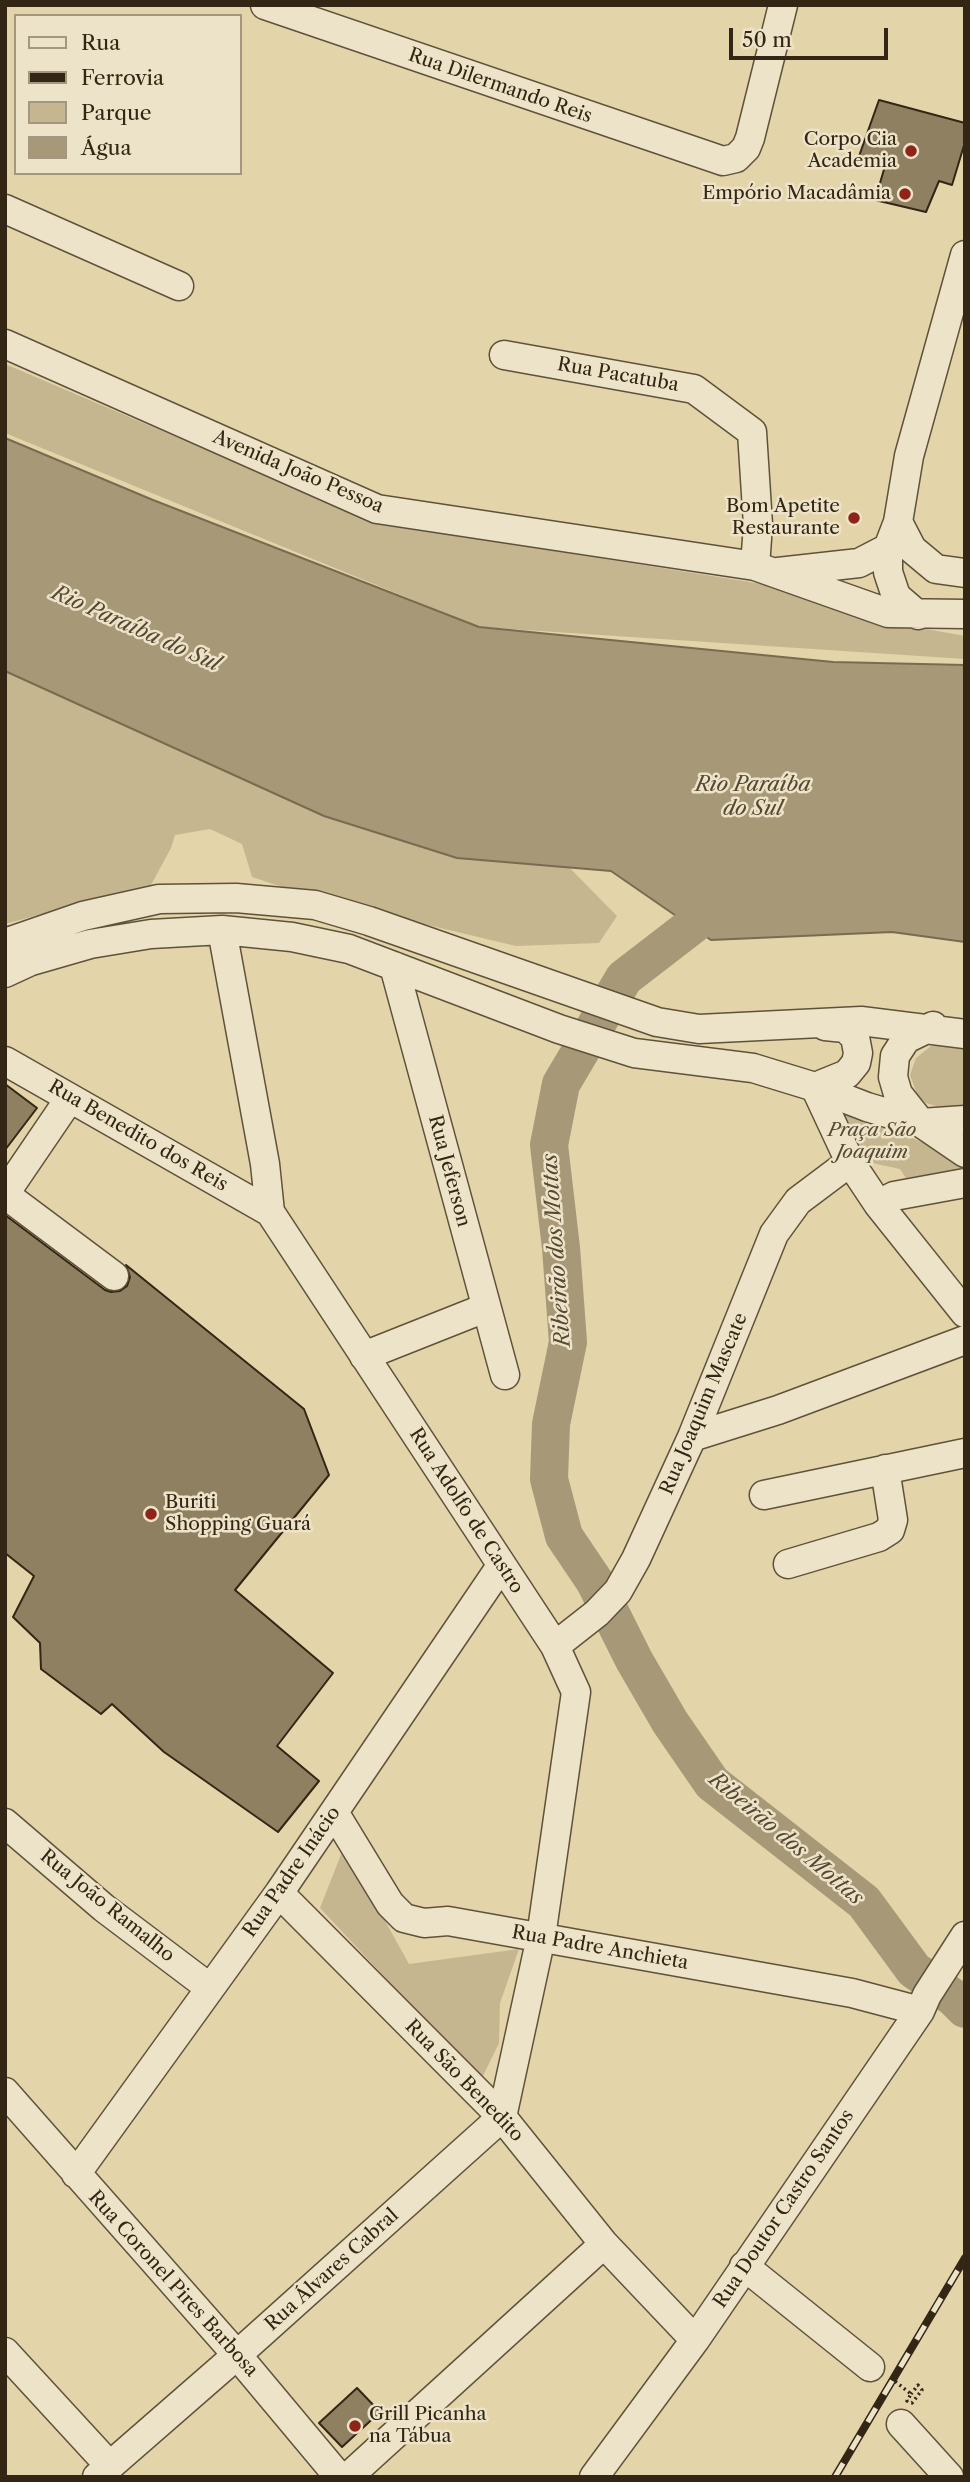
<!DOCTYPE html>
<meta charset="utf-8">
<style>
body{margin:0}
#map{position:relative;width:970px;height:2482px;overflow:hidden;background:#e3d4aa;font-family:"Libre Caslon Text",serif}
canvas{display:block}
.frame{position:absolute;inset:0;border:7px solid #332614;pointer-events:none}
.legend{position:absolute;left:14px;top:14px;width:228px;height:161px;box-sizing:border-box;background:#ede3c8;border:2px solid #a39780;margin:0;padding:9px 12px;list-style:none;font-size:21px;color:#332614}
.legend li{display:flex;align-items:center;gap:14px;height:35px}
.legend b{width:35px;border:2px solid #a39780}
.scale{position:absolute;left:729px;top:28px;width:159px;height:32px;box-sizing:border-box;border:4px solid #332614;border-top:0;padding-left:9px;font-size:21px;line-height:24px;white-space:nowrap;color:#332614;-webkit-text-stroke:5px #ede3c8;paint-order:stroke}
</style>
<div id="map">
<canvas width="970" height="2482"></canvas>
<div class="frame"></div>
<ul class="legend">
<li><b style="height:9px;background:#ede3c8"></b>Rua</li>
<li><b style="height:9px;background:#332614"></b>Ferrovia</li>
<li><b style="height:19px;background:#c5b690"></b>Parque</li>
<li><b style="height:19px;background:#a79977"></b>Água</li>
</ul>
<div class="scale">50 m</div>
</div>
<script>
const context = document.querySelector('canvas').getContext('2d');
context.lineJoin = 'round';
function paint(path, color) {
  context.fillStyle = color;
  context.fill(path, 'evenodd');
}
function shape(rows) {
  const path = new Path2D();
  for (const r of rows) {
    path.moveTo(r[0], r[1]);
    for (let i = 2; i < r.length; i += 2) path.lineTo(r[i], r[i + 1]);
  }
  return path;
}
function strokePath(path, color, width, dash) {
  context.strokeStyle = color;
  context.lineWidth = width;
  context.lineCap = dash ? 'butt' : 'round';
  context.setLineDash(dash || []);
  context.stroke(path);
}
function drawText(font, color, halo, rows, align = 'center') {
  context.font = font + ' "Libre Caslon Text",serif';
  context.lineWidth = 5;
  context.setLineDash([]);
  context.textBaseline = 'middle';
  context.strokeStyle = halo;
  context.fillStyle = color;
  for (const [text, x, y, turn = 0] of rows) {
    context.save();
    context.translate(x, y);
    context.rotate((+turn || 0) * Math.PI / 180);
    context.textAlign = isNaN(turn) ? turn : align;
    if (halo) context.strokeText(text, 0, 0);
    context.fillText(text, 0, 0);
    context.restore();
  }
}
paint(shape([
 [5,364,378,523,775,586,849,615,965,636,965,659,479,627,5,433],
 [5,650,557,855,617,916,599,943,516,946,319,899,252,877,242,844,210,829,175,835,171,848,151,885,5,924],
 [956,1040,965,1043,965,1107,942,1108,926,1103,917,1094,910,1075,916,1058,931,1046],
 [831,1101,965,1162,965,1171,911,1186,900,1169,853,1159],
 [344,1847,409,1964,519,1949,500,2003,499,2043,481,2080,320,1908]
]), '#c5b690');
const water = shape([
 [5,438,153,500,479,627,833,662,965,665,965,942,892,932,711,940,611,871,457,858,324,816,5,671,5,438]
]);
paint(water, '#a79977');
strokePath(water, '#796b4f', 2);
strokePath(shape([
 [715,881,698,921,624,978,561,1084,549,1145,561,1248,568,1342,551,1424,549,1479,564,1536,595,1582,634,1660,670,1722,712,1783,864,1902,914,1970,954,1998,965,2009]
]), '#a79977', 38);
const building = shape([
 [879,100,965,123,965,142,952,185,939,181,926,212,875,200,885,166,858,159,879,100],
 [5,1084,37,1108,5,1150,5,1084],
 [5,1215,105,1290,111,1292,120,1291,127,1286,130,1277,126,1265,304,1409,329,1475,235,1590,333,1673,277,1746,319,1781,278,1832,164,1752,112,1704,101,1714,41,1669,40,1643,13,1617,34,1576,5,1553,5,1215],
 [357,2388,380,2412,342,2447,319,2423,357,2388]
]);
paint(building, '#8f8062');
strokePath(building, '#332614', 2);
const minor = shape([
 [265,5,723,161,736,158,746,148,750,138,783,5],
 [5,209,179,286],
 [5,344,377,509,755,566,888,613,965,614],
 [504,355,694,389,752,432,758,525,755,566],
 [898,522,912,549,936,569,965,573],
 [888,548,888,572,896,596,918,615],
 [778,572,859,563,888,548,898,522,909,456,965,255],
 [5,943,83,916,159,899,236,898,315,905,369,921,657,1022,699,1029,861,1021,965,1034],
 [394,966,505,1375],
 [5,973,31,961,90,944,151,934,222,930,292,937,349,949,559,1029,634,1053,753,1068,815,1087,867,1107,921,1123,965,1120],
 [825,1026,845,1028,855,1037,858,1053,856,1063,847,1074,815,1087,850,1162,878,1204,965,1313],
 [933,1026,906,1039,895,1056,893,1077,898,1094,921,1123,965,1153],
 [5,1061,270,1212],
 [70,1098,6,1192,7,1196,114,1276],
 [878,1204,894,1196,965,1183],
 [364,1356,485,1308],
 [692,1437,778,1410,965,1340],
 [764,1495,965,1453],
 [788,1564,879,1537,890,1530,893,1520,885,1469],
 [555,1646,597,1613,618,1591,636,1559,692,1437,774,1234,798,1201,850,1162],
 [334,1812,390,1904,404,1918,424,1923,448,1921,852,1993,920,2011],
 [5,1823,104,1908,210,1988],
 [279,1893,502,2117,604,2244,695,2340],
 [5,2092,237,2355,339,2477],
 [76,2174,279,1893,501,1566],
 [744,2266,870,2367],
 [5,2352,109,2465],
 [901,2424,949,2477],
 [97,2477,237,2355,502,2117,541,1937,576,1692,555,1646,270,1212,265,1164,222,930],
 [348,2477,604,2244],
 [594,2477,695,2340,920,2011,927,1995,965,1936]
]);
strokePath(minor, '#5f523a', 31);
strokePath(shape([
 [891,2378,911,2394,907,2401,912,2403,922,2390,918,2385,911,2394]
]), '#332614', 3.5, [2, 3.5]);
strokePath(minor, '#ede3c8', 28);
const rail = shape([
 [835,2477,965,2258]
]);
strokePath(rail, '#332614', 8);
strokePath(rail, '#ede3c8', 5, [16]);
for (const [x, y, r, color] of [
 [911,151,7,"#8f2418"],
 [905,194,7,"#8f2418"],
 [854,518,7,"#8f2418"],
 [151,1514,7,"#8f2418"],
 [355,2426,7,"#8f2418"]
]) {
  const dot = new Path2D();
  dot.arc(x, y, r, 0, 2 * Math.PI);
  context.fillStyle = color;
  context.fill(dot);
  strokePath(dot, '#ede3c8', 2.5);
}
drawText('19px', '#332614', '#ede3c8', [
 ["Rua Dilermando Reis",500,86,19],
 ["Rua Pacatuba",618,375,10],
 ["Avenida João Pessoa",298,472,23],
 ["Rua Benedito dos Reis",138,1136,30],
 ["Rua Jeferson",449,1171,75],
 ["Rua Joaquim Mascate",704,1404,-67],
 ["Rua Adolfo de Castro",466,1511,57],
 ["Rua Padre Inácio",292,1872,-55],
 ["Rua João Ramalho",107,1906,39],
 ["Rua Padre Anchieta",600,1948,10],
 ["Rua São Benedito",464,2081,46],
 ["Rua Doutor Castro Santos",784,2209,-56],
 ["Rua Álvares Cabral",332,2270,-42],
 ["Rua Coronel Pires Barbosa",173,2284,48]
]);
drawText('19px', '#332614', '#ede3c8', [
 ["Corpo Cia",897,140],
 ["Academia",897,162],
 ["Empório Macadâmia",891,194],
 ["Bom Apetite",840,507],
 ["Restaurante",840,529],
 ["Buriti",165,1503,"left"],
 ["Shopping Guará",165,1525,"left"],
 ["Grill Picanha",369,2415,"left"],
 ["na Tábua",369,2437,"left"]
], 'right');
drawText('italic 19px', '#584a33', '#ede3c8', [
 ["Praça São",872,1131],
 ["Joaquim",872,1153]
]);
drawText('italic 21px', '#564832', '#ede3c8', [
 ["Rio Paraíba do Sul",136,629,24],
 ["Rio Paraíba",753,785],
 ["do Sul",753,809],
 ["Ribeirão dos Mottas",557,1250,-94],
 ["Ribeirão dos Mottas",786,1839,40]
]);
</script>
